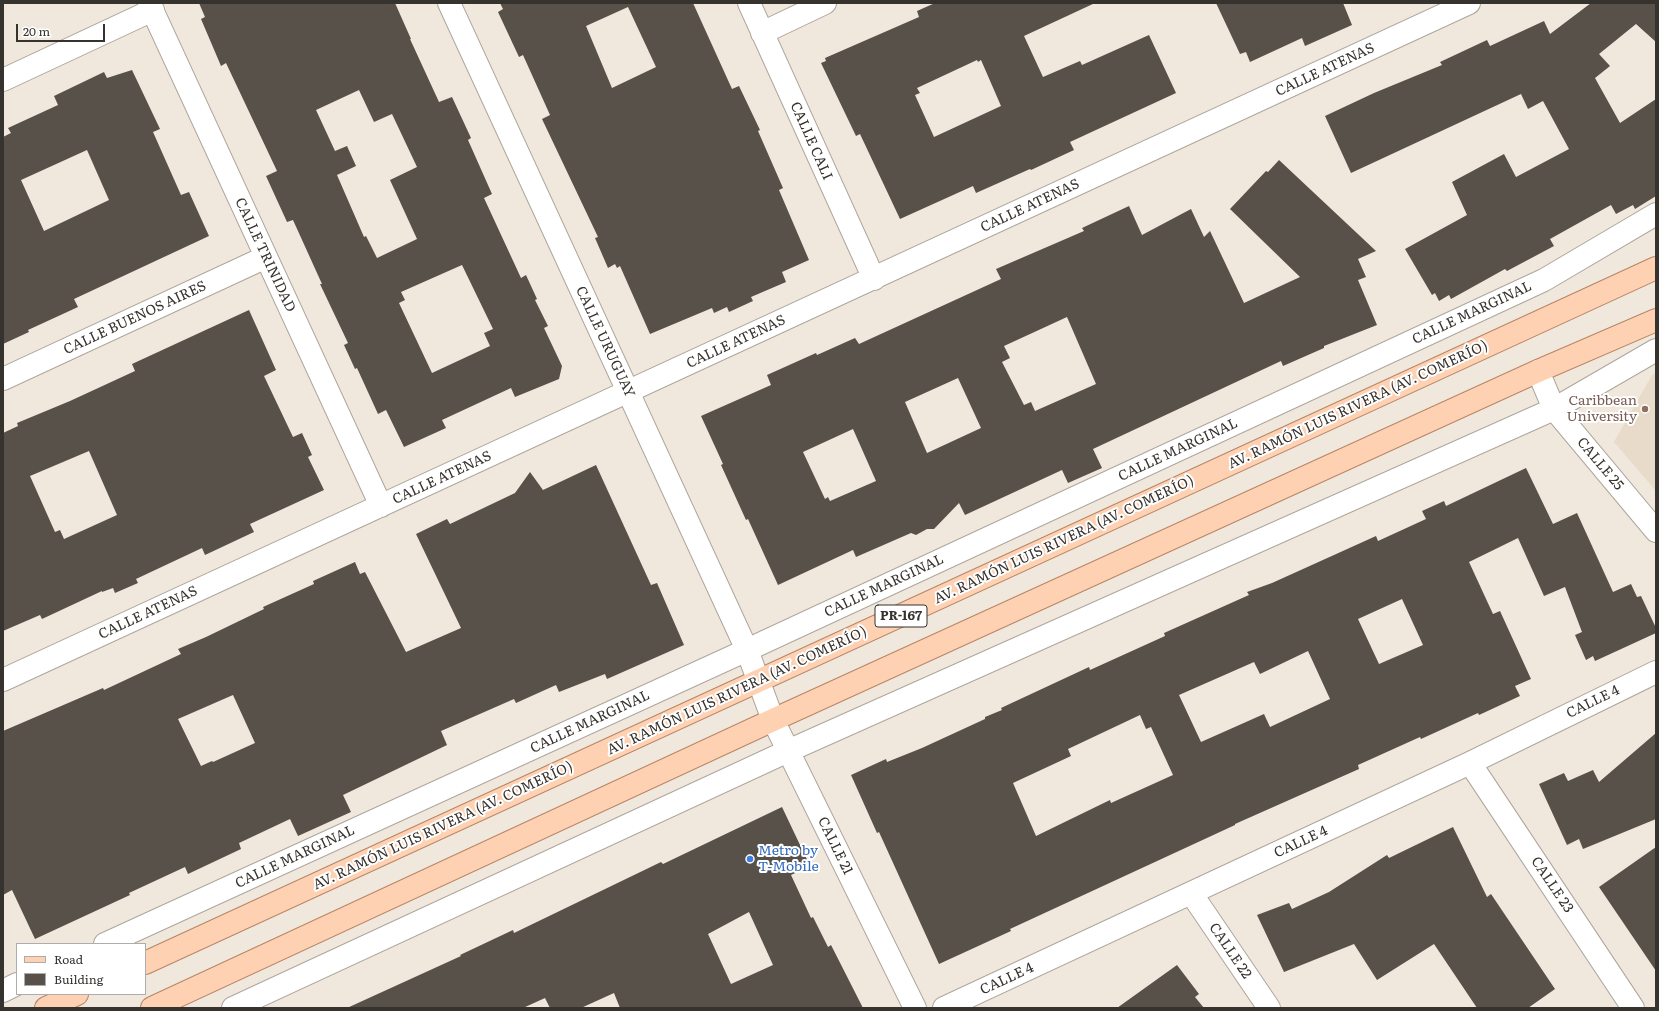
<!DOCTYPE html>
<meta charset="utf-8">
<style>
body{margin:0}
#map{position:relative;width:1659px;height:1011px;overflow:hidden;background:#f0e7dd;font-family:Literata,serif}
canvas{display:block}
.frame{position:absolute;inset:0;border:4px solid #36322e;pointer-events:none}
.legend{position:absolute;left:16px;top:943px;width:130px;height:52px;box-sizing:border-box;background:#fff;border:1px solid #afadab;margin:0;padding:5px 7px;list-style:none;font-size:12px;color:#36322e}
.legend li{display:flex;align-items:center;gap:8px;height:20px}
.legend b{width:20px;border:1px solid #afadab}
.scale{position:absolute;left:16px;top:24px;width:89px;height:18px;box-sizing:border-box;border:2px solid #36322e;border-top:0;padding-left:5px;font-size:12px;line-height:14px;white-space:nowrap;color:#36322e;-webkit-text-stroke:3px #fff;paint-order:stroke}
</style>
<div id="map">
<canvas width="1659" height="1011"></canvas>
<div class="frame"></div>
<ul class="legend">
<li><b style="height:5px;background:#fed1b3"></b>Road</li>
<li><b style="height:11px;background:#585149"></b>Building</li>
</ul>
<div class="scale">20 m</div>
</div>
<script>
const context = document.querySelector('canvas').getContext('2d');
context.lineJoin = 'round';
function paint(path, color) {
  context.fillStyle = color;
  context.fill(path, 'evenodd');
}
function shape(rows) {
  const path = new Path2D();
  for (const r of rows) {
    path.moveTo(r[0], r[1]);
    for (let i = 2; i < r.length; i += 2) path.lineTo(r[i], r[i + 1]);
  }
  return path;
}
function strokePath(path, color, width, dash) {
  context.strokeStyle = color;
  context.lineWidth = width;
  context.lineCap = dash ? 'butt' : 'round';
  context.setLineDash(dash || []);
  context.stroke(path);
}
function drawText(font, color, halo, rows, align = 'center') {
  context.font = font + ' Literata,serif';
  context.lineWidth = 4;
  context.setLineDash([]);
  context.textBaseline = 'middle';
  context.strokeStyle = halo;
  context.fillStyle = color;
  for (const [text, x, y, turn = 0] of rows) {
    context.save();
    context.translate(x, y);
    context.rotate((+turn || 0) * Math.PI / 180);
    context.textAlign = isNaN(turn) ? turn : align;
    if (halo) context.strokeText(text, 0, 0);
    context.fillText(text, 0, 0);
    context.restore();
  }
}
paint(shape([
 [1656,373,1656,491,1614,442,1652,375]
]), '#e8dbca');
paint(shape([
 [199,3,395,3,411,39,410,39,439,102,452,97,471,138,468,140,492,194,484,198,521,278,526,275,537,299,535,300,548,326,544,328,562,366,559,379,515,397,511,388,442,420,446,428,404,447,386,410,378,414,357,368,355,369,344,345,348,343,320,284,322,284,293,220,287,222,266,176,277,171,226,63,221,66,201,19,205,17],
 [359,90,374,122,392,114,417,167,390,180,417,239,377,258,366,236,364,237,337,175,356,166,347,146,335,151,316,110],
 [462,265,493,329,484,333,490,346,432,373,399,303,405,300,401,292],
 [500,3,693,3,732,89,739,86,760,130,758,131,783,188,779,190,809,260,782,272,786,282,751,297,753,301,729,312,727,307,714,313,712,308,650,334,620,266,617,268,615,264,608,268,595,238,598,237,542,119,550,115,523,55,519,57,498,12,503,9],
 [628,7,656,67,612,88,586,26],
 [935,3,1095,3,1024,36,1043,77,1080,61,1082,65,1149,35,1176,93,1070,142,1074,150,1031,170,1030,169,976,193,973,186,900,219,860,134,856,136,821,63,826,61,825,58,919,17,917,11],
 [977,60,978,62,981,60,1001,106,934,137,915,95,920,93,917,88],
 [1216,3,1343,3,1352,25,1305,46,1302,38,1250,62,1246,52,1240,54],
 [1591,3,1656,3,1656,42,1636,24,1599,54,1610,66,1595,78,1620,123,1656,99,1656,196,1635,209,1633,205,1616,214,1611,205,1550,239,1554,246,1507,271,1505,269,1451,299,1449,295,1439,301,1435,293,1432,295,1405,249,1467,215,1452,182,1504,154,1516,177,1569,149,1543,101,1528,109,1521,94,1351,173,1325,116,1374,93,1442,65,1440,62,1487,40,1490,46,1544,21,1550,34],
 [132,70,160,129,153,132,181,195,189,192,209,236,74,299,78,307,28,330,29,332,3,344,3,137,11,133,8,128,58,105,54,96,104,72,107,78],
 [87,150,109,200,44,231,21,180],
 [1279,160,1376,251,1358,259,1366,277,1358,280,1377,325,1324,346,1324,348,1283,366,1281,361,1093,449,1102,468,1068,483,1062,470,965,515,959,503,934,529,927,529,916,535,911,533,856,557,853,550,778,585,748,519,746,520,721,465,723,464,701,416,771,385,767,375,816,353,817,355,855,338,859,344,1001,279,996,269,1084,231,1082,228,1129,206,1142,235,1191,209,1204,237,1210,231,1244,303,1300,277,1230,209,1266,171,1268,172],
 [1067,317,1096,384,1035,411,1031,402,1024,405,1002,362,1010,358,1004,346],
 [958,378,981,428,927,453,905,402],
 [853,429,876,481,830,501,828,497,825,499,803,452],
 [249,310,276,370,264,376,293,437,302,433,312,455,308,457,324,490,250,524,254,532,205,555,202,548,136,579,138,583,115,593,113,588,102,592,102,591,42,619,40,615,3,631,3,433,18,426,17,423,70,401,135,371,132,364],
 [89,451,117,515,64,539,60,530,55,532,30,476],
 [596,465,651,585,657,583,684,645,607,679,605,674,559,692,556,685,516,703,514,699,441,731,447,745,343,795,351,812,298,836,290,819,239,843,241,849,188,874,185,867,129,893,130,895,35,939,12,890,3,895,3,731,103,688,104,690,181,654,178,649,206,637,264,609,263,607,314,584,313,581,355,562,360,574,365,572,406,652,461,628,416,534,447,519,450,524,515,493,530,472,543,490],
 [233,695,255,743,213,762,212,761,201,766,178,719],
 [1526,468,1553,524,1577,513,1613,592,1631,584,1637,597,1641,596,1656,628,1656,633,1595,661,1593,656,1586,660,1575,635,1582,632,1565,587,1544,596,1518,538,1469,562,1493,614,1500,611,1531,679,1515,686,1520,696,1479,715,1478,713,1421,739,1420,737,1358,765,1359,769,1235,824,1235,825,1010,929,1011,931,939,964,879,832,877,833,851,775,886,759,887,762,922,748,985,719,985,717,1002,710,1001,708,1089,667,1090,670,1165,636,1164,633,1249,595,1247,592,1272,583,1376,536,1378,541,1426,519,1422,511,1444,501,1446,506],
 [1402,599,1423,645,1379,664,1358,619],
 [1308,651,1330,699,1270,727,1264,714,1201,742,1179,695,1254,662,1260,674],
 [1140,715,1146,729,1151,727,1173,775,1111,803,1110,800,1036,836,1013,783,1071,756,1068,749],
 [1656,733,1656,819,1583,849,1579,839,1567,845,1539,784,1564,773,1568,781,1593,770,1599,782],
 [782,807,810,866,791,875,811,918,813,917,828,947,831,945,863,1008,620,1008,614,993,581,1008,550,1008,545,998,523,1008,347,1008,461,956,460,955,513,930,514,933,661,862,663,864],
 [749,912,773,965,731,984,708,934],
 [1453,827,1487,897,1491,894,1555,989,1528,1008,1477,1008,1434,944,1377,980,1354,944,1284,972,1257,915,1289,903,1292,909,1329,892,1387,855,1389,858],
 [1656,847,1656,971,1599,887],
 [1177,965,1199,994,1195,997,1204,1008,1117,1008]
]), '#585149');
const street = shape([
 [149,3,381,506],
 [749,3,874,279],
 [762,33,825,3],
 [3,80,153,10],
 [1538,371,1554,409,1656,531],
 [3,379,266,257],
 [3,680,1469,3],
 [773,720,915,1008],
 [1470,763,1633,1008],
 [1191,893,1269,1008],
 [105,944,747,650,1544,280,1656,214],
 [3,991,17,984],
 [233,1008,788,751,1554,409,1656,350],
 [944,1008,1470,763,1656,672]
]);
const secondary = shape([
 [449,3,747,650,773,720]
]);
const primary = shape([
 [145,963,1656,268],
 [46,1008,77,994],
 [152,1008,773,720,1538,371,1656,320]
]);
strokePath(street, '#aea69c', 24);
strokePath(secondary, '#aea69c', 24);
strokePath(primary, '#b88564', 24);
strokePath(street, '#fff', 22);
strokePath(secondary, '#fff', 22);
strokePath(primary, '#fed1b3', 22);
for (const [x, y, r, color] of [
 [1645,409,4,"#8d6e63"],
 [750,859,4,"#3f7fe0"]
]) {
  const dot = new Path2D();
  dot.arc(x, y, r, 0, 2 * Math.PI);
  context.fillStyle = color;
  context.fill(dot);
  strokePath(dot, '#fff', 1.5);
}
for (const [x, y, w] of [
 [901,616,52]
]) {
  const box = new Path2D();
  box.roundRect(x - w / 2, y - 11, w, 22, 3);
  context.fillStyle = '#fff';
  context.fill(box);
  strokePath(box, '#36322e', 1);
}
drawText('bold 13px', '#36322e', null, [
 ["PR-167",901,616]
]);
drawText('14px', '#36322e', '#fff', [
 ["CALLE ATENAS",1325,70,-25],
 ["CALLE CALI",811,141,66],
 ["CALLE ATENAS",1030,206,-25],
 ["CALLE TRINIDAD",265,255,65],
 ["CALLE MARGINAL",1472,313,-25],
 ["CALLE BUENOS AIRES",135,318,-25],
 ["CALLE URUGUAY",605,342,65],
 ["CALLE ATENAS",736,342,-25],
 ["AV. RAMÓN LUIS RIVERA (AV. COMERÍO)",1358,405,-25],
 ["CALLE MARGINAL",1178,450,-25],
 ["CALLE 25",1600,464,50],
 ["CALLE ATENAS",442,478,-25],
 ["AV. RAMÓN LUIS RIVERA (AV. COMERÍO)",1064,540,-25],
 ["CALLE MARGINAL",884,586,-25],
 ["CALLE ATENAS",148,613,-25],
 ["AV. RAMÓN LUIS RIVERA (AV. COMERÍO)",737,691,-25],
 ["CALLE 4",1593,702,-26],
 ["CALLE MARGINAL",590,722,-25],
 ["AV. RAMÓN LUIS RIVERA (AV. COMERÍO)",443,826,-25],
 ["CALLE 4",1301,842,-25],
 ["CALLE 21",835,846,64],
 ["CALLE MARGINAL",295,857,-25],
 ["CALLE 23",1552,885,56],
 ["CALLE 22",1230,951,56],
 ["CALLE 4",1007,979,-25]
]);
drawText('14px', '#785e54', '#fff', [
 ["Caribbean",1637,401],
 ["University",1637,417]
], 'right');
drawText('14px', '#366cbe', '#fff', [
 ["Metro by",758,851],
 ["T-Mobile",758,867]
], 'left');
</script>
